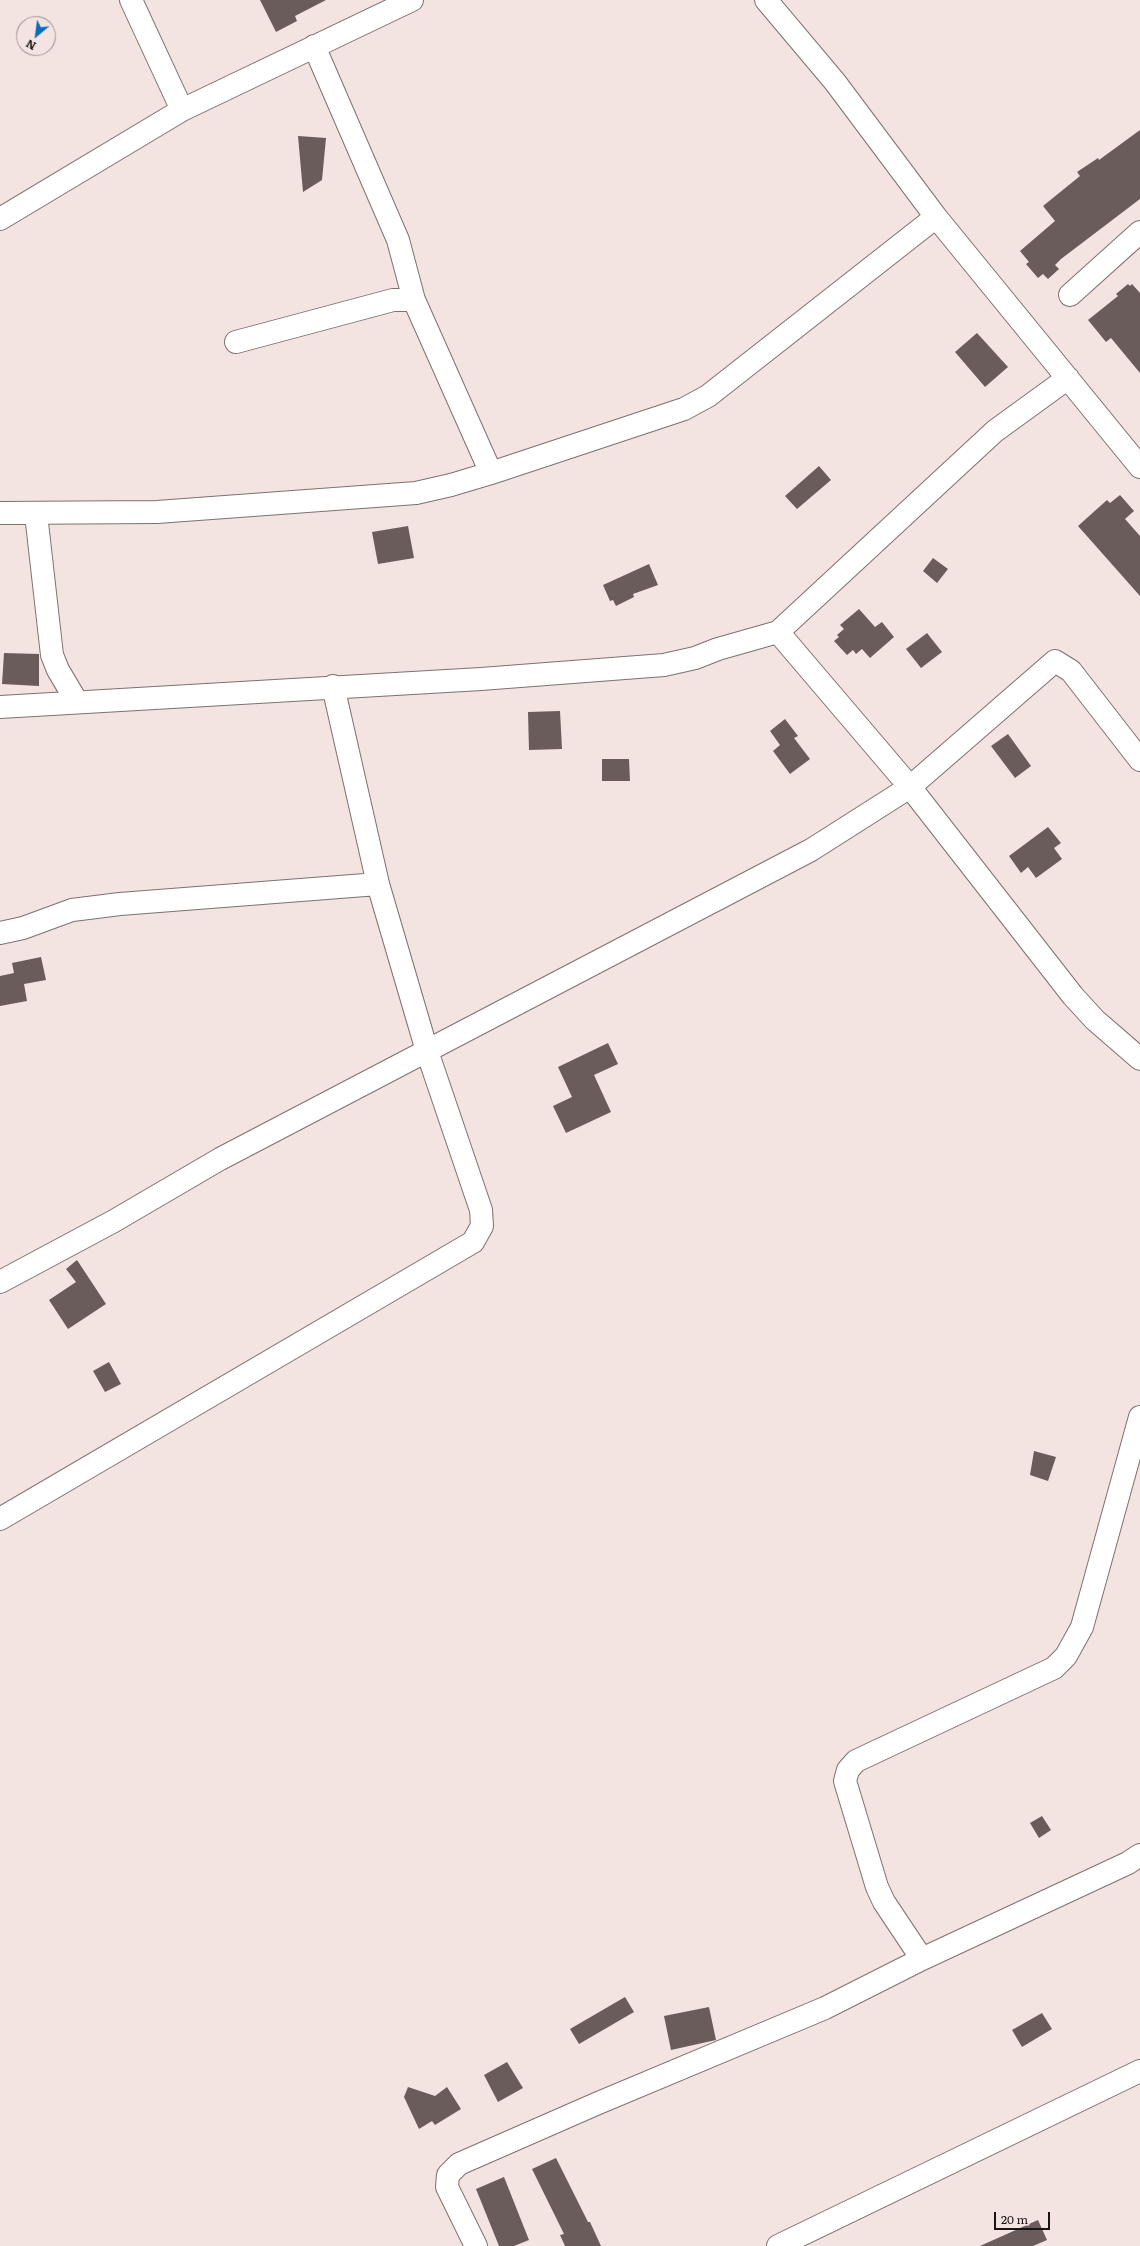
<!DOCTYPE html>
<style>
body{margin:0}
#map{position:relative;width:1140px;height:2246px;overflow:hidden;background:#f3e3e1;font-family:Literata,serif}
canvas{display:block}
.north{position:absolute;left:16px;top:16px;width:40px;height:40px;box-sizing:border-box;background:#f3e3e1;border:1px solid #9c908f;border-radius:50%;rotate:209deg;font-size:11px;font-weight:700;line-height:16px;text-align:center;color:#1a1414}
.north::after{content:'';display:block;margin:auto;width:14px;height:18px;background:#096db9;clip-path:polygon(50% 0,100% 100%,50% 72%,0 100%)}
.scale{position:absolute;left:994px;top:2212px;width:56px;height:18px;box-sizing:border-box;border:2px solid #1a1414;border-top:0;padding-left:5px;font-size:12px;line-height:14px;white-space:nowrap;color:#1a1414;-webkit-text-stroke:3px #f3e3e1;paint-order:stroke}
</style>
<div id="map">
<canvas width="1140" height="2246"></canvas>
<div class="north">N</div>
<div class="scale">20 m</div>
</div>
<script>
const context = document.querySelector('canvas').getContext('2d');
context.lineJoin = 'round';
function paint(path, color) {
  context.fillStyle = color;
  context.fill(path, 'evenodd');
}
function shape(rows) {
  const path = new Path2D();
  for (const r of rows) {
    path.moveTo(r[0], r[1]);
    for (let i = 2; i < r.length; i += 2) path.lineTo(r[i], r[i + 1]);
  }
  return path;
}
function strokePath(path, color, width, dash) {
  context.strokeStyle = color;
  context.lineWidth = width;
  context.lineCap = dash ? 'butt' : 'round';
  context.setLineDash(dash || []);
  context.stroke(path);
}
paint(shape([
 [260,0,326,0,295,16,297,21,276,32],
 [1140,130,1140,199,1061,259,1055,265,1059,269,1048,279,1043,274,1038,278,1026,264,1029,262,1020,251,1055,221,1043,206,1080,176,1077,172,1098,158,1099,160],
 [298,136,326,138,322,180,303,192],
 [1128,284,1130,286,1132,284,1140,293,1140,373,1111,338,1106,342,1088,320,1118,296,1116,294],
 [977,333,1008,367,985,387,955,352],
 [819,466,831,480,797,509,785,496],
 [1120,495,1134,511,1125,519,1140,536,1140,596,1078,526,1107,500,1110,503],
 [408,526,414,558,378,564,372,532],
 [933,558,948,569,937,583,923,571],
 [649,564,658,585,633,594,634,597,616,606,613,600,610,601,603,585],
 [859,609,875,627,882,622,894,637,870,658,862,649,856,654,853,650,847,655,834,641,839,637,837,635,844,629,840,625],
 [927,633,942,652,921,668,906,649],
 [4,653,39,654,39,686,2,684],
 [560,711,562,749,529,750,528,712],
 [785,719,798,736,794,738,810,759,790,774,773,751,780,745,770,731],
 [1008,734,1031,766,1015,778,991,746],
 [602,759,629,759,630,781,602,781],
 [1048,827,1061,843,1054,848,1062,859,1036,878,1028,867,1021,873,1009,856],
 [41,957,46,980,24,984,27,1001,0,1006,0,976,14,973,12,963],
 [608,1043,618,1064,594,1075,611,1112,566,1133,553,1106,572,1097,558,1067],
 [77,1260,106,1304,68,1329,49,1300,76,1282,66,1269],
 [109,1362,121,1384,105,1392,93,1371],
 [1034,1451,1056,1457,1048,1481,1030,1475],
 [1042,1816,1051,1830,1039,1838,1030,1823],
 [625,1997,634,2012,579,2044,570,2029],
 [709,2007,716,2040,671,2050,664,2016],
 [1042,2013,1052,2029,1022,2047,1012,2030],
 [507,2062,523,2088,498,2102,484,2075],
 [408,2087,435,2096,447,2087,461,2109,435,2125,432,2121,419,2129,404,2097],
 [556,2158,588,2222,590,2222,601,2246,565,2246,560,2235,564,2234,532,2169],
 [504,2177,529,2240,514,2246,499,2246,476,2189],
 [1038,2220,1047,2240,1033,2246,980,2246]
]), '#6a5c5a');
const minor = shape([
 [131,0,182,110],
 [766,0,835,82,936,217,1140,467],
 [314,46,398,240,414,300],
 [0,219,182,110,412,0],
 [1070,295,1140,232],
 [236,342,393,300,414,300,491,473],
 [0,513,157,512,416,493,451,485,491,473,684,409,708,396,936,217],
 [36,514,52,655,58,670,77,702],
 [778,632,910,787,1073,996,1095,1020,1140,1059],
 [0,707,481,679,664,665,695,658,718,649,778,632,995,431,1068,378],
 [0,933,23,928,72,910,120,904,378,884],
 [0,1282,114,1221,220,1159,811,850,910,787,1055,661,1071,671,1140,760],
 [0,1519,473,1242,482,1226,481,1210,427,1051,378,884,333,686],
 [922,1959,884,1902,877,1887,845,1781,848,1770,856,1761,1054,1668,1066,1656,1082,1627,1140,1417],
 [476,2246,447,2187,448,2175,459,2164,596,2104,825,2008,922,1959,1128,1863,1140,1855],
 [778,2246,1140,2071]
]);
strokePath(minor, '#7e716f', 24);
strokePath(minor, '#fff', 22);
</script>
